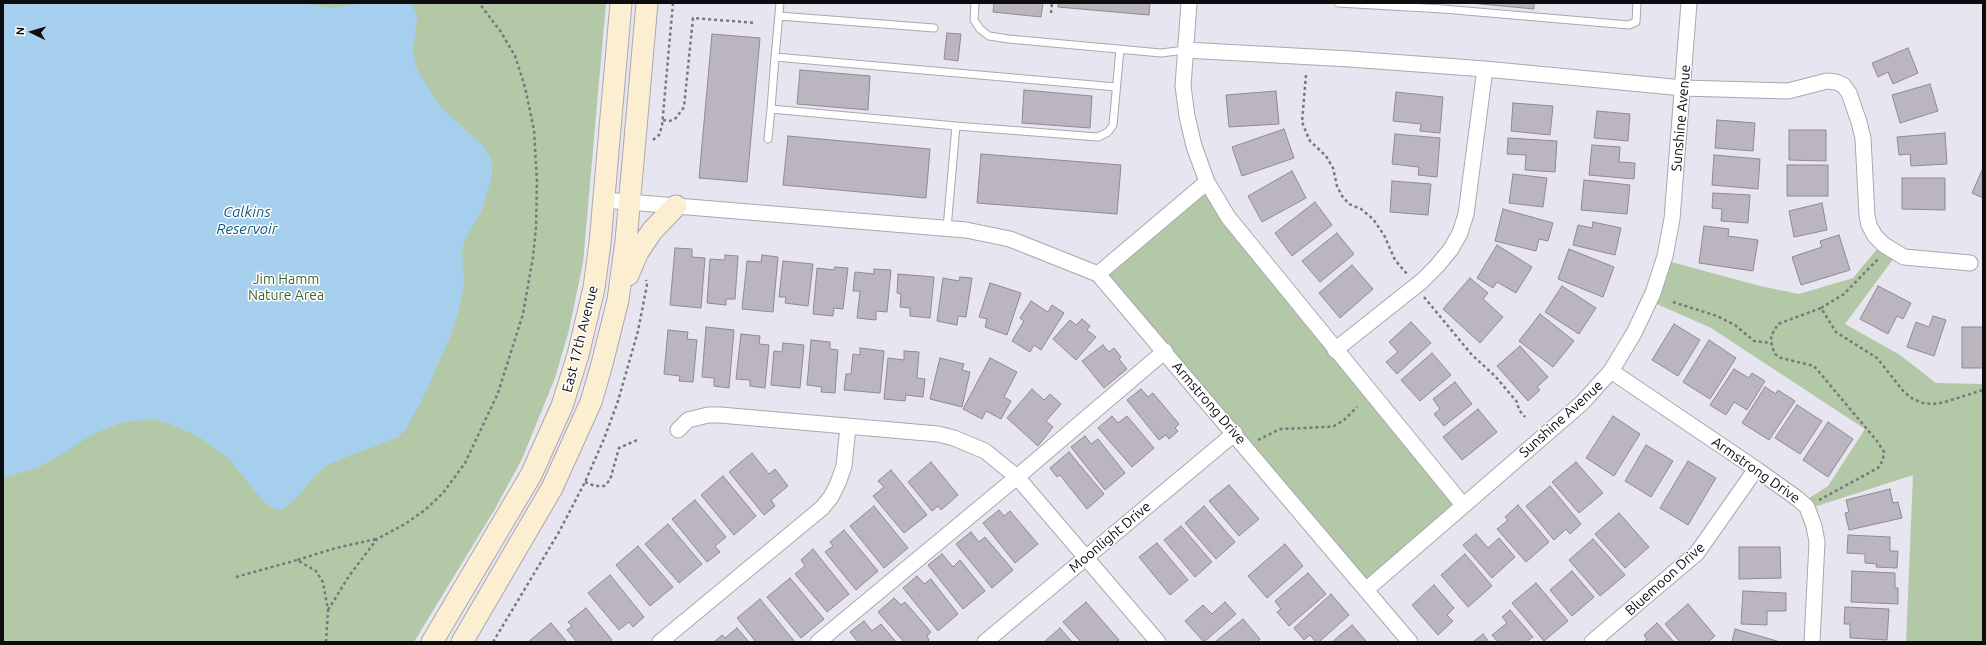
<!DOCTYPE html>
<style>
body{margin:0}
#map{position:relative;width:1986px;height:645px;overflow:hidden;background:#e7e5ef;font-family:Ubuntu,sans-serif}
canvas{display:block}
.frame{position:absolute;inset:0;border:4px solid #0d0c0f;pointer-events:none}
.north{position:absolute;left:12px;top:12px;width:40px;height:40px;-webkit-text-stroke:3px #fff;paint-order:stroke;rotate:275deg;font-size:11px;font-weight:700;line-height:16px;text-align:center;color:#0d0c0f}
.north::after{content:'';display:block;margin:auto;width:14px;height:18px;background:#0d0c0f;clip-path:polygon(50% 0,100% 100%,50% 72%,0 100%)}
</style>
<div id="map">
<canvas width="1986" height="645"></canvas>
<div class="frame"></div>
<div class="north">N</div>
</div>
<script>
const context = document.querySelector('canvas').getContext('2d');
context.lineJoin = 'round';
function paint(path, color) {
  context.fillStyle = color;
  context.fill(path, 'evenodd');
}
function shape(rows) {
  const path = new Path2D();
  for (const r of rows) {
    path.moveTo(r[0], r[1]);
    for (let i = 2; i < r.length; i += 2) path.lineTo(r[i], r[i + 1]);
  }
  return path;
}
function strokePath(path, color, width, dash) {
  context.strokeStyle = color;
  context.lineWidth = width;
  context.lineCap = dash ? 'butt' : 'round';
  context.setLineDash(dash || []);
  context.stroke(path);
}
function drawText(font, color, halo, rows, align = 'center') {
  context.font = font + ' Ubuntu,sans-serif';
  context.lineWidth = 3;
  context.setLineDash([]);
  context.textBaseline = 'middle';
  context.strokeStyle = halo;
  context.fillStyle = color;
  for (const [text, x, y, turn = 0] of rows) {
    context.save();
    context.translate(x, y);
    context.rotate((+turn || 0) * Math.PI / 180);
    context.textAlign = isNaN(turn) ? turn : align;
    if (halo) context.strokeText(text, 0, 0);
    context.fillText(text, 0, 0);
    context.restore();
  }
}
paint(shape([
 [3,3,606,3,583,263,569,330,555,378,522,459,495,509,414,642,3,642],
 [1207,182,1463,505,1367,589,1098,274],
 [1882,243,1897,254,1845,324,1900,355,1936,383,1983,384,1983,642,1906,642,1913,475,1808,509,1803,502,1828,486,1865,429,1711,328,1650,301,1664,260,1760,286,1799,294,1853,278]
]), '#b3c8a7');
paint(shape([
 [3,3,304,3,331,8,361,3,409,3,412,5,416,12,417,18,413,50,416,67,434,98,447,113,484,146,492,162,492,177,481,212,465,240,462,252,464,283,459,310,449,340,421,402,405,430,398,437,327,465,318,473,295,499,282,509,275,509,264,502,229,459,201,438,168,423,152,419,121,423,106,429,90,436,58,457,39,467,3,478]
]), '#a5cfec');
const building = shape([
 [994,3,1043,3,1041,17,993,12,994,3],
 [1058,3,1150,3,1149,15,1058,7,1058,3],
 [1470,3,1534,3,1534,9,1470,3],
 [947,33,961,34,958,61,944,59,947,33],
 [712,34,760,38,747,182,699,178,712,34],
 [1908,48,1918,73,1893,84,1888,72,1878,77,1872,63,1908,48],
 [800,70,870,76,868,110,797,104,800,70],
 [1930,84,1938,111,1900,123,1892,95,1930,84],
 [1024,90,1092,96,1090,128,1022,123,1024,90],
 [1276,91,1279,124,1229,127,1226,95,1276,91],
 [1396,92,1443,97,1440,133,1420,131,1421,124,1393,121,1396,92],
 [1513,103,1553,106,1550,135,1511,131,1513,103],
 [1597,111,1630,114,1628,141,1594,138,1597,111],
 [1717,120,1755,123,1753,151,1715,148,1717,120],
 [1284,129,1294,158,1242,176,1232,147,1284,129],
 [1789,130,1826,130,1826,161,1789,160,1789,130],
 [1945,133,1947,164,1911,166,1910,154,1899,155,1897,137,1945,133],
 [1395,134,1440,138,1437,177,1418,175,1419,167,1392,164,1395,134],
 [788,136,930,149,926,198,783,185,788,136],
 [1508,138,1557,141,1555,172,1525,170,1526,155,1507,154,1508,138],
 [1592,145,1620,147,1619,162,1635,163,1634,179,1589,175,1592,145],
 [981,154,1121,165,1117,214,977,203,981,154],
 [1714,155,1760,159,1758,189,1712,185,1714,155],
 [1787,165,1828,165,1828,196,1787,196,1787,165],
 [1983,168,1983,198,1972,193,1983,168],
 [1292,171,1306,198,1262,222,1248,196,1292,171],
 [1513,174,1547,178,1543,207,1509,203,1513,174],
 [1902,178,1945,178,1945,210,1902,209,1902,178],
 [1584,180,1630,185,1627,214,1581,210,1584,180],
 [1392,181,1431,184,1428,215,1390,212,1392,181],
 [1713,193,1750,195,1748,223,1721,221,1722,209,1712,208,1713,193],
 [1315,202,1332,225,1292,256,1275,233,1315,202],
 [1822,203,1827,230,1794,237,1789,211,1822,203],
 [1503,209,1553,223,1548,241,1539,239,1536,251,1495,241,1503,209],
 [1593,222,1621,228,1615,255,1573,245,1578,225,1592,228,1593,222],
 [1704,226,1729,229,1728,236,1758,240,1753,271,1699,263,1704,226],
 [1337,233,1354,254,1320,282,1302,261,1337,233],
 [1839,235,1850,270,1801,285,1792,257,1822,247,1820,241,1839,235],
 [1497,245,1532,267,1516,293,1497,282,1493,288,1477,278,1497,245],
 [675,248,692,249,692,257,705,258,701,308,670,305,675,248],
 [1569,249,1614,267,1603,297,1558,279,1569,249],
 [725,255,738,256,735,299,726,299,726,305,707,303,710,259,725,260,725,255],
 [762,255,778,257,773,312,742,309,747,261,761,262,762,255],
 [783,261,813,264,808,306,785,303,786,297,779,297,783,261],
 [1352,265,1373,289,1340,318,1319,293,1352,265],
 [835,267,848,268,843,309,834,308,833,316,813,314,817,268,834,270,835,267],
 [874,269,891,270,887,312,876,311,876,320,857,318,860,291,853,291,855,272,874,274,874,269],
 [898,274,934,277,930,318,910,316,910,308,900,307,901,294,897,293,898,274],
 [960,277,972,278,966,317,958,316,957,325,937,321,943,278,959,281,960,277],
 [1470,278,1488,293,1483,299,1503,317,1480,343,1443,309,1470,278],
 [990,283,1021,293,1007,335,985,327,987,319,979,317,990,283],
 [1562,286,1596,308,1579,334,1545,312,1562,286],
 [1878,286,1911,303,1903,319,1897,316,1888,334,1860,319,1878,286],
 [1031,301,1048,312,1052,305,1064,313,1041,350,1034,345,1030,352,1012,341,1024,321,1020,318,1031,301],
 [1540,314,1574,341,1553,367,1519,341,1540,314],
 [1933,316,1946,320,1934,356,1907,347,1916,322,1929,327,1933,316],
 [1082,319,1090,326,1087,330,1096,337,1076,360,1053,339,1070,320,1076,325,1082,319],
 [1411,322,1431,343,1397,374,1386,362,1398,352,1389,342,1411,322],
 [1674,324,1700,340,1678,376,1652,360,1674,324],
 [706,327,734,330,729,388,714,386,714,378,702,377,706,327],
 [1962,327,1983,327,1983,368,1962,368,1962,327],
 [668,330,688,332,687,339,697,340,693,382,679,381,680,376,664,374,668,330],
 [741,334,760,336,759,344,769,345,765,388,750,386,750,380,736,379,741,334],
 [811,340,830,342,830,349,838,350,835,393,821,392,822,387,807,385,811,340],
 [1709,340,1736,358,1710,399,1683,382,1709,340],
 [783,343,804,345,800,388,771,385,774,351,782,352,783,343],
 [1103,345,1109,352,1114,348,1121,357,1119,359,1127,369,1104,388,1082,361,1103,345],
 [1520,346,1548,377,1537,387,1540,390,1528,401,1497,366,1520,346],
 [860,348,884,351,880,393,844,390,846,374,851,374,853,354,860,355,860,348],
 [904,351,919,352,917,378,925,379,923,397,906,395,905,401,884,399,888,358,904,360,904,351],
 [1432,353,1451,375,1420,401,1401,380,1432,353],
 [940,358,964,364,962,370,970,372,962,407,930,399,940,358],
 [990,358,1017,372,1004,397,1011,401,1001,419,986,411,982,419,963,409,990,358],
 [1734,369,1749,378,1752,373,1765,381,1747,410,1734,402,1726,415,1710,405,1734,369],
 [1455,382,1472,404,1444,426,1434,414,1440,409,1433,399,1455,382],
 [1765,387,1776,394,1778,390,1795,401,1769,440,1742,423,1765,387],
 [1032,389,1044,400,1050,394,1061,404,1046,421,1053,427,1038,446,1007,418,1032,389],
 [1141,389,1148,397,1153,393,1179,424,1175,428,1178,431,1169,439,1166,435,1159,440,1127,400,1141,389],
 [1797,405,1822,421,1800,454,1775,438,1797,405],
 [1478,409,1497,432,1462,460,1443,437,1478,409],
 [1112,416,1118,423,1127,416,1154,448,1132,467,1098,428,1112,416],
 [1613,416,1640,434,1614,476,1586,458,1613,416],
 [1828,422,1853,439,1828,477,1803,460,1828,422],
 [1085,436,1091,444,1098,439,1125,473,1105,490,1071,447,1085,436],
 [1646,445,1673,461,1651,497,1625,481,1646,445],
 [1069,452,1104,494,1087,509,1060,475,1057,477,1050,468,1069,452],
 [752,453,769,474,775,469,788,486,771,500,775,506,764,515,729,472,752,453],
 [1688,461,1716,478,1688,525,1660,508,1688,461],
 [931,462,958,495,941,510,938,506,932,511,908,482,931,462],
 [1576,462,1603,493,1579,513,1552,482,1576,462],
 [891,470,927,515,904,533,873,496,884,487,878,481,891,470],
 [723,476,756,516,734,535,701,495,723,476],
 [1229,485,1259,519,1239,536,1209,501,1229,485],
 [1550,486,1581,524,1570,534,1566,529,1554,540,1526,506,1550,486],
 [1890,489,1893,503,1898,502,1902,518,1849,530,1845,513,1849,512,1846,500,1890,489],
 [695,500,726,537,715,546,720,552,707,562,672,519,695,500],
 [1518,505,1549,542,1526,562,1497,529,1508,520,1505,517,1518,505],
 [874,506,908,548,884,568,850,526,874,506],
 [1204,506,1235,542,1216,559,1185,523,1204,506],
 [999,510,1004,516,1010,511,1038,544,1015,563,983,523,999,510],
 [1619,513,1649,547,1625,568,1595,534,1619,513],
 [668,524,702,564,679,583,645,544,668,524],
 [1181,526,1212,562,1195,577,1164,540,1181,526],
 [844,530,878,571,856,590,825,552,833,546,830,542,844,530],
 [971,532,979,542,985,537,1013,570,992,588,956,544,971,532],
 [1476,534,1488,548,1499,538,1515,557,1492,578,1463,545,1476,534],
 [1848,535,1890,537,1890,551,1898,551,1897,568,1876,567,1877,564,1865,563,1865,554,1847,553,1848,535],
 [1593,539,1625,575,1600,596,1569,560,1593,539],
 [1157,543,1188,580,1170,595,1139,557,1157,543],
 [1285,544,1303,566,1267,598,1248,576,1285,544],
 [638,546,673,587,650,606,616,565,638,546],
 [1739,547,1780,547,1781,578,1739,579,1739,547],
 [813,549,849,594,827,612,795,574,805,566,801,560,813,549],
 [942,554,953,567,960,560,985,591,963,609,928,565,942,554],
 [1465,554,1492,586,1468,607,1441,575,1465,554],
 [1572,571,1594,597,1572,616,1550,590,1572,571],
 [1852,571,1895,573,1895,588,1898,588,1898,604,1851,602,1852,571],
 [1308,573,1326,594,1289,626,1277,612,1281,609,1275,601,1308,573],
 [610,575,644,617,633,627,629,622,619,630,588,593,610,575],
 [917,576,924,584,931,579,958,614,938,631,903,588,917,576],
 [790,578,824,619,801,638,767,597,790,578],
 [1536,583,1568,621,1544,641,1512,603,1536,583],
 [1434,585,1454,608,1447,615,1453,621,1438,635,1412,605,1434,585],
 [1743,591,1786,593,1786,611,1767,611,1767,625,1741,624,1743,591],
 [1331,594,1349,615,1319,642,1316,642,1310,635,1304,640,1294,628,1331,594],
 [894,598,901,605,905,602,931,632,927,636,929,640,927,642,904,642,878,612,894,598],
 [760,599,795,642,756,642,737,618,760,599],
 [1086,602,1119,640,1116,642,1081,642,1063,622,1086,602],
 [1225,602,1236,614,1204,642,1185,621,1203,605,1212,614,1225,602],
 [1688,604,1715,636,1708,642,1680,642,1665,624,1688,604],
 [1845,607,1889,609,1887,640,1850,638,1850,624,1844,624,1845,607],
 [586,608,612,640,610,642,577,642,567,630,572,626,568,622,586,608],
 [1510,610,1533,637,1526,642,1498,642,1492,635,1507,623,1502,617,1510,610],
 [1243,619,1260,639,1257,642,1215,642,1243,619],
 [864,621,872,631,881,624,896,642,858,642,850,632,864,621],
 [551,623,567,642,528,642,551,623],
 [1657,623,1674,642,1644,642,1647,639,1644,635,1657,623],
 [1352,625,1367,642,1332,642,1352,625],
 [737,628,749,642,714,642,722,635,725,638,737,628],
 [1060,628,1072,642,1044,642,1060,628],
 [1735,629,1777,641,1776,642,1732,642,1735,629],
 [1483,634,1489,642,1473,642,1483,634]
]);
paint(building, '#bab5be');
strokePath(building, '#8f8a92', 1);
const service = shape([
 [780,3,775,57,1116,87],
 [975,3,974,20,980,29,989,36,1009,39,1161,53,1185,50],
 [1338,3,1443,9,1629,25,1636,22,1637,3],
 [779,16,934,28],
 [775,57,771,109,956,126],
 [768,139,771,109],
 [947,228,956,126,1098,137,1108,132,1113,125,1120,49]
]);
const minor = shape([
 [1189,3,1183,86,1187,116,1194,146,1207,182,1228,217,1463,505],
 [1185,50,1350,59,1485,69,1683,88,1788,91,1827,81,1836,82,1843,85,1849,93,1859,122,1863,138,1867,216,1869,225,1875,236,1884,245,1904,257,1970,263],
 [604,200,966,230,1010,239,1098,274,1410,642],
 [1098,274,1207,182],
 [1335,350,1422,281,1437,266,1451,249,1460,233,1466,214,1485,69],
 [1611,371,1756,469,1798,499,1807,507,1814,526,1817,542,1812,642],
 [678,430,688,420,708,415,720,415,938,434,954,438,985,451,1017,477,818,642],
 [1367,589,1582,403,1611,371,1634,333,1653,293,1665,256,1672,219,1689,3],
 [660,642,822,508,831,497,838,483,844,466,848,426],
 [985,642,1235,433],
 [1158,642,1017,477,1165,351],
 [1592,642,1697,553,1756,469]
]);
const secondary = shape([
 [628,275,638,252,652,231,676,206],
 [432,642,531,475,562,406,578,355,594,288,600,243,621,3],
 [462,642,552,488,591,402,602,364,618,300,626,241,647,3]
]);
strokePath(service, '#a9a7b0', 9);
strokePath(minor, '#a9a7b0', 17);
strokePath(secondary, '#a9a7b0', 23);
strokePath(shape([
 [1051,13,1052,3],
 [1306,75,1302,122,1306,132,1310,141,1326,156,1333,168,1337,186,1342,196,1349,204,1361,209,1373,219,1384,235,1395,260,1407,274],
 [663,120,670,121,676,118,684,107,693,18,756,23],
 [653,140,659,135,662,126,673,3],
 [1424,297,1472,355,1495,376,1517,402,1519,410,1525,417],
 [1673,302,1717,316,1735,325,1754,341,1771,343],
 [1821,308,1844,294,1878,259],
 [1258,440,1280,429,1327,427,1334,426,1344,420,1357,407],
 [585,482,595,486,604,486,610,480,619,448,637,440],
 [1819,500,1878,468,1883,460,1884,452,1877,441,1814,366,1781,358,1775,354,1772,347,1771,336,1778,324,1821,308,1836,332,1877,358,1904,392,1913,399,1923,403,1933,404,1945,402,1983,390],
 [236,577,297,560],
 [328,610,349,576,377,539,405,524,425,510,443,493,465,463,498,393,523,314,533,257,536,227,537,181,534,130,525,87,515,56,501,32,479,3],
 [326,642,328,610,323,582,316,571,297,560,336,548,376,539],
 [493,642,559,532,585,482,604,439,618,401,638,331,647,285,646,280]
]), '#78777d', 2.5, [3, 3]);
strokePath(service, '#fff', 7);
strokePath(minor, '#fff', 15);
strokePath(secondary, '#fceed0', 21);
drawText('14px', '#0d0c0f', '#fff', [
 ["Sunshine Avenue",1681,118,-85],
 ["East 17th Avenue",580,339,-76],
 ["Armstrong Drive",1209,403,49],
 ["Sunshine Avenue",1561,419,-42],
 ["Armstrong Drive",1756,470,35],
 ["Moonlight Drive",1110,537,-40],
 ["Bluemoon Drive",1665,579,-42]
]);
drawText('14px', '#41622b', '#fff', [
 ["Jim Hamm",286,279],
 ["Nature Area",286,295]
]);
drawText('italic 15px', '#10577d', '#fff', [
 ["Calkins",247,212],
 ["Reservoir",247,229]
]);
</script>
